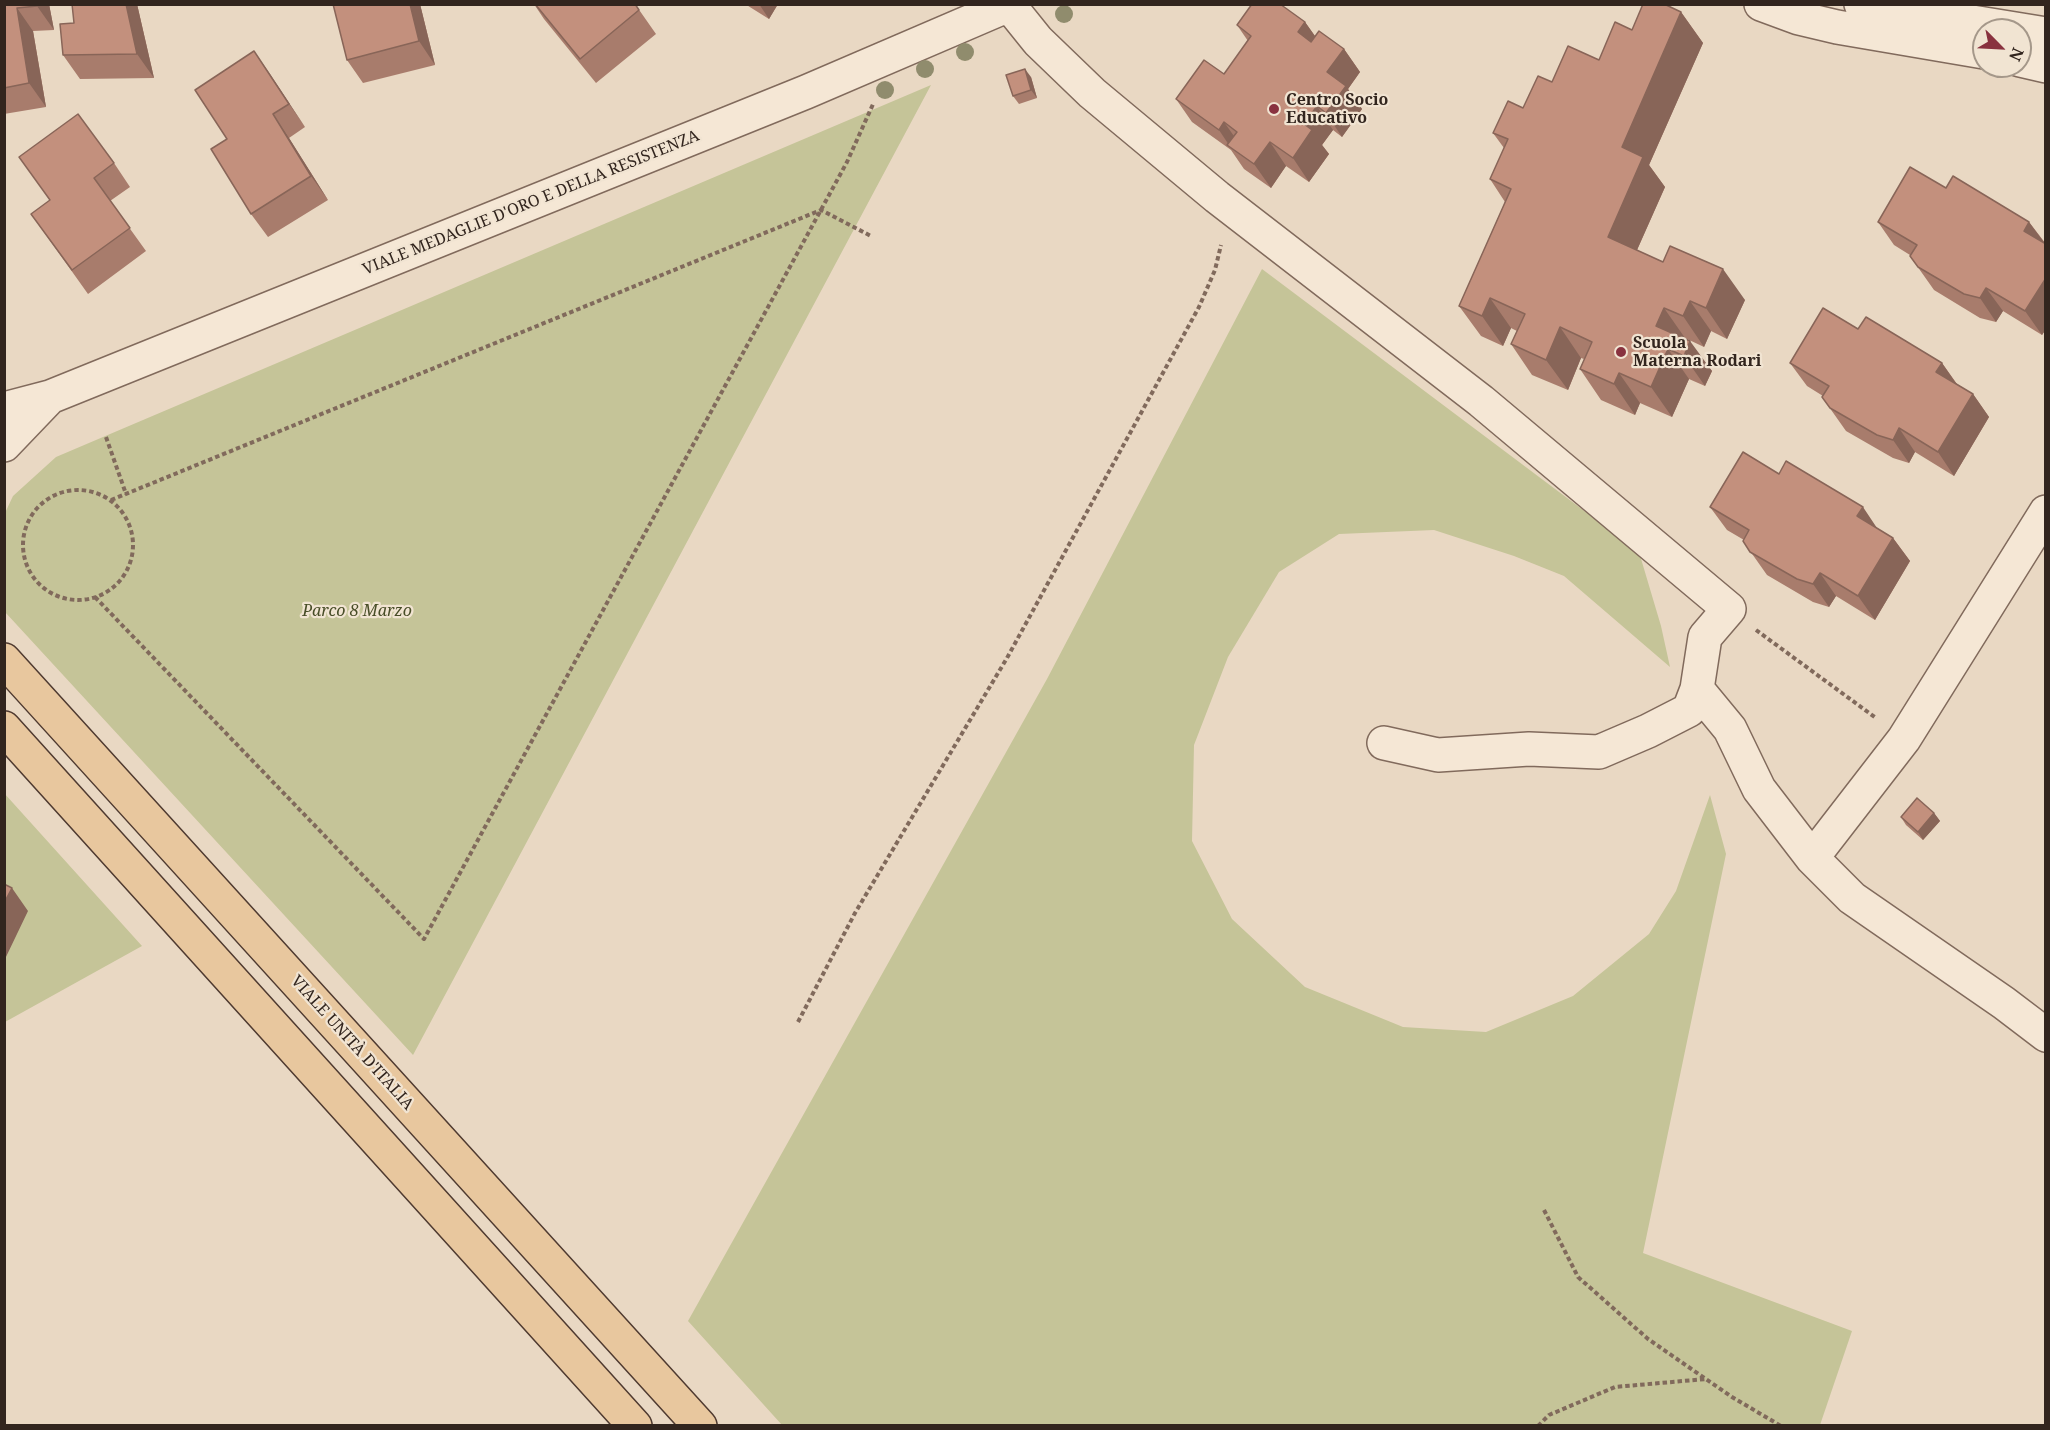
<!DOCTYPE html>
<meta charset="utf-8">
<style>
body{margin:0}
#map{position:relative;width:2050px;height:1430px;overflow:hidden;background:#e9d8c3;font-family:"Noto Serif",serif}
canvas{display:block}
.frame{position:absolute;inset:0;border:6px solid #32251e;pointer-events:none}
.north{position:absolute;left:1972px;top:18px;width:60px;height:60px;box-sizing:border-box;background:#f1e4d2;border:2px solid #a5988a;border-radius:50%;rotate:114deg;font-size:16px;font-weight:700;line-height:24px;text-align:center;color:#32251e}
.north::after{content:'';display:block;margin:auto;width:21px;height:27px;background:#89323f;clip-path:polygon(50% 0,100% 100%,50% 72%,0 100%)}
</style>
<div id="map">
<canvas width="2050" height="1430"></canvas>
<div class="frame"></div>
<div class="north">N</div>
</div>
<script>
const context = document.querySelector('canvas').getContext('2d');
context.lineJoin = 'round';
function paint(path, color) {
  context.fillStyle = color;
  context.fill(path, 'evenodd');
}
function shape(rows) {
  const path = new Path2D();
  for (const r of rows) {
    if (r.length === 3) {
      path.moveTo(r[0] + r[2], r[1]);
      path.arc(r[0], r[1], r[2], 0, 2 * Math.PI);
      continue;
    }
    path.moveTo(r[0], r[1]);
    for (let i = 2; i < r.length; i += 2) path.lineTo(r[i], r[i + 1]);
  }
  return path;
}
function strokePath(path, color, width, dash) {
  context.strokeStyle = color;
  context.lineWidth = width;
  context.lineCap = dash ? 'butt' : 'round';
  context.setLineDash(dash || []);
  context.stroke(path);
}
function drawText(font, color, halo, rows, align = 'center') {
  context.font = font + ' "Noto Serif",serif';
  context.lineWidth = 4.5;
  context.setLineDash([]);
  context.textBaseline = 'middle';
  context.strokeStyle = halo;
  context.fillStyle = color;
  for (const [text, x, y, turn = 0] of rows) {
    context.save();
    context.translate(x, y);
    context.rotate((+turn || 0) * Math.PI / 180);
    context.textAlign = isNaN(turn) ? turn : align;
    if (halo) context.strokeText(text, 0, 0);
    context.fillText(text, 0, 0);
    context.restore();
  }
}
paint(shape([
 [931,85,413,1055,5,612,5,513,13,496,56,457],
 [1262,269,1639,552,1661,626,1670,667,1564,576,1514,556,1434,530,1339,534,1279,572,1228,657,1194,745,1192,841,1232,919,1305,987,1403,1027,1486,1032,1573,996,1649,934,1676,891,1710,795,1726,854,1643,1253,1852,1331,1820,1425,782,1425,688,1321,1047,679],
 [4,793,142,946,5,1022,4,1022]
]), '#c5c498');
const minor = shape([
 [1761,4,1799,18,1837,27,1984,52],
 [1861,4,2046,34],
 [1009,5,1038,41,1092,93,1217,197,1481,401,1729,609,1705,637,1697,689,1730,729,1759,789,1812,858,1852,898,2004,1003,2046,1035],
 [2020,60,2046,66],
 [4,409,50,397,806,92,1011,4],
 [4,445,49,398],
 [1384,743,1438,755,1529,749,1599,752,1648,731,1689,710,1697,689],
 [1812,858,1904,739,2046,512]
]);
const major = shape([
 [4,660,700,1426],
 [4,728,635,1426]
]);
strokePath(minor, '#816a5c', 36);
strokePath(major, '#4f3a30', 36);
strokePath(shape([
 [106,437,126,494],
 [78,545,55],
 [111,500,821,210,871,236],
 [95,597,424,939,847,162,874,102],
 [1756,630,1876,718],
 [798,1022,855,913,1007,658,1199,307,1215,270,1221,245],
 [1544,1210,1578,1277,1648,1339,1732,1397,1781,1426],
 [1538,1426,1549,1415,1615,1387,1706,1379]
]), '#816a5c', 4, [4.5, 3]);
strokePath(minor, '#f5e7d5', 33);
strokePath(major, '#e8c79e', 33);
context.fillStyle = '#908c6d';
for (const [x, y] of [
 [1064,14],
 [965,52],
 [925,69],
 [885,90]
]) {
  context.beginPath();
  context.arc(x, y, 9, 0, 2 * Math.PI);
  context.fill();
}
paint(shape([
 [4,4,49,4,54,30,33,31,46,107,4,114],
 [72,4,137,4,154,78,80,79,63,55,74,23],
 [420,4,435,65,363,83,347,60],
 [534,4,635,4,656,34,596,83,544,19],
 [745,4,778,4,769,19],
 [1681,12,1703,43,1649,165,1665,187,1637,250,1745,300,1727,339,1711,331,1704,347,1685,338,1712,371,1705,386,1689,379,1672,417,1640,403,1635,415,1601,400,1580,369,1584,359,1581,358,1568,390,1532,375,1511,344,1517,331,1511,328,1503,346,1481,336,1459,306,1505,202,1490,179,1504,148,1493,133,1523,108,1552,82,1599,60,1632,30],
 [1305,22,1315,36,1344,49,1360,72,1348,89,1362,109,1342,137,1333,130,1322,145,1329,154,1309,182,1286,166,1271,188,1244,169,1231,150,1192,122,1176,99,1224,74,1248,41,1237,25],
 [254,51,305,127,289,138,328,200,268,237,251,214,227,139],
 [1031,77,1037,98,1019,104,1013,96],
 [114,163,130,187,110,201,146,251,88,294,31,214],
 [1946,188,2029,222,2046,244,2046,329,2042,335,2003,311,1996,322,1980,318,1934,290,1910,256,1910,255,1894,245,1878,222],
 [1858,329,1942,363,1957,384,1973,394,1989,417,1954,476,1915,452,1909,463,1893,458,1846,431,1822,397,1823,396,1807,386,1790,363],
 [1779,474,1893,538,1910,561,1875,620,1836,596,1829,607,1813,602,1767,575,1743,541,1744,540,1727,530,1710,507],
 [1934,813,1940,821,1923,840,1906,825,1901,817]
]), '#a87c6c');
paint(shape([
 [37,4,49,4,54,30,37,6],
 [126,4,137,4,154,78,137,54],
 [410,4,420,4,435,65,419,41],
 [759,4,778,4,769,19],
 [17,8,33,31,46,107,29,83],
 [1681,12,1703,43,1649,165,1665,187,1629,268,1608,237,1622,147],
 [1305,22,1322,46,1315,56,1298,32],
 [1344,49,1360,72,1348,89,1362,109,1342,137,1326,113,1327,72],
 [254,51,270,74,305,127,289,104],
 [1025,69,1031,77,1037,98,1031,90],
 [1317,106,1333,130,1322,145,1329,154,1309,182,1293,158,1304,124],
 [273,114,289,138,328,200,311,176],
 [1224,122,1241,146,1231,148,1219,130],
 [1270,142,1286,166,1271,188,1254,164],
 [2029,222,2046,245,2024,231],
 [1723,269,1745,300,1727,339,1706,308],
 [2046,278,2046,329,2042,335,2025,311],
 [1986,288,2003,311,1996,322,1980,298],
 [1490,298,1511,328,1503,346,1482,316],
 [1690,301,1711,331,1704,347,1683,316],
 [1664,308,1685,338,1678,353,1656,326],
 [1560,327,1581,358,1568,390,1546,360],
 [1690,341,1712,371,1705,386,1684,356],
 [1668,349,1689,379,1672,417,1651,387],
 [1942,363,1958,386,1936,372],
 [1619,373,1640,403,1635,415,1614,384],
 [1973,394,1989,417,1954,476,1938,452],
 [1899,428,1915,452,1909,463,1893,440],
 [1863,507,1879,531,1857,516],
 [1893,538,1910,561,1875,620,1858,596],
 [1820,573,1836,596,1829,607,1813,584],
 [1934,813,1940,821,1923,840,1918,832],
 [12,888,28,911,5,959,4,957,4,903]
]), '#886558');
const building = shape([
 [4,4,37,4,37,6,17,8,29,83,4,88,4,4],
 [72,4,126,4,137,54,63,55,60,24,74,23,72,4],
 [333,4,410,4,419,41,347,60,333,4],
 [535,4,635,4,639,10,580,59,535,4],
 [1252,4,1280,4,1305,22,1298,32,1311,42,1319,31,1344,49,1327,72,1346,86,1326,113,1317,106,1304,124,1312,130,1293,158,1270,142,1254,164,1227,145,1237,132,1224,122,1219,130,1176,99,1204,60,1224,74,1251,36,1237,25,1252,4],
 [1643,4,1664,4,1681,12,1622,147,1643,157,1608,237,1663,262,1670,246,1723,269,1706,308,1690,301,1683,316,1664,308,1656,326,1690,341,1684,356,1668,349,1651,387,1619,373,1614,384,1580,369,1592,342,1560,327,1546,360,1511,344,1525,314,1490,298,1482,316,1459,306,1511,189,1490,179,1508,139,1493,133,1508,101,1523,108,1538,76,1552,82,1568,46,1599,60,1615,22,1632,30,1643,4],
 [254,51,289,104,273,114,311,176,251,214,211,149,227,139,195,90,254,51],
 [1025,69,1031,90,1013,96,1006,75,1025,69],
 [78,114,114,163,94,178,130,228,72,270,31,214,50,200,19,157,78,114],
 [1910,167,1946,188,1953,176,2029,222,2024,231,2046,244,2046,278,2025,311,1986,288,1980,298,1964,294,1918,267,1910,256,1917,245,1878,222,1910,167],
 [1823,308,1858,329,1866,317,1942,363,1936,372,1973,394,1938,452,1899,428,1893,440,1877,435,1830,408,1822,397,1829,386,1790,363,1823,308],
 [1743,452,1779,474,1786,461,1863,507,1857,516,1893,538,1858,596,1820,573,1813,584,1797,579,1750,552,1743,541,1749,530,1710,507,1743,452],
 [1917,798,1934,813,1918,832,1901,817,1917,798],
 [4,884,12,888,4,903,4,884]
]);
paint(building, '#c3907d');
strokePath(building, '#886558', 1.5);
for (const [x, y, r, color] of [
 [1274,109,6,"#89323f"],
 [1621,352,6,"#89323f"]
]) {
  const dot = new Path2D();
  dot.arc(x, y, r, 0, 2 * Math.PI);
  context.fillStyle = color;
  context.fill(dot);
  strokePath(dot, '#f1e4d2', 2);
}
drawText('bold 16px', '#32251e', '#f1e4d2', [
 ["Centro Socio",1286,100],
 ["Educativo",1286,118],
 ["Scuola",1633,343],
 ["Materna Rodari",1633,361]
], 'left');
drawText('16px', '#32251e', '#f1e4d2', [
 ["VIALE MEDAGLIE D'ORO E DELLA RESISTENZA",531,203,-22],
 ["VIALE UNITÀ D'ITALIA",352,1043,48]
]);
drawText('italic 16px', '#484d27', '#f1e4d2', [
 ["Parco 8 Marzo",357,611]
]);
</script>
